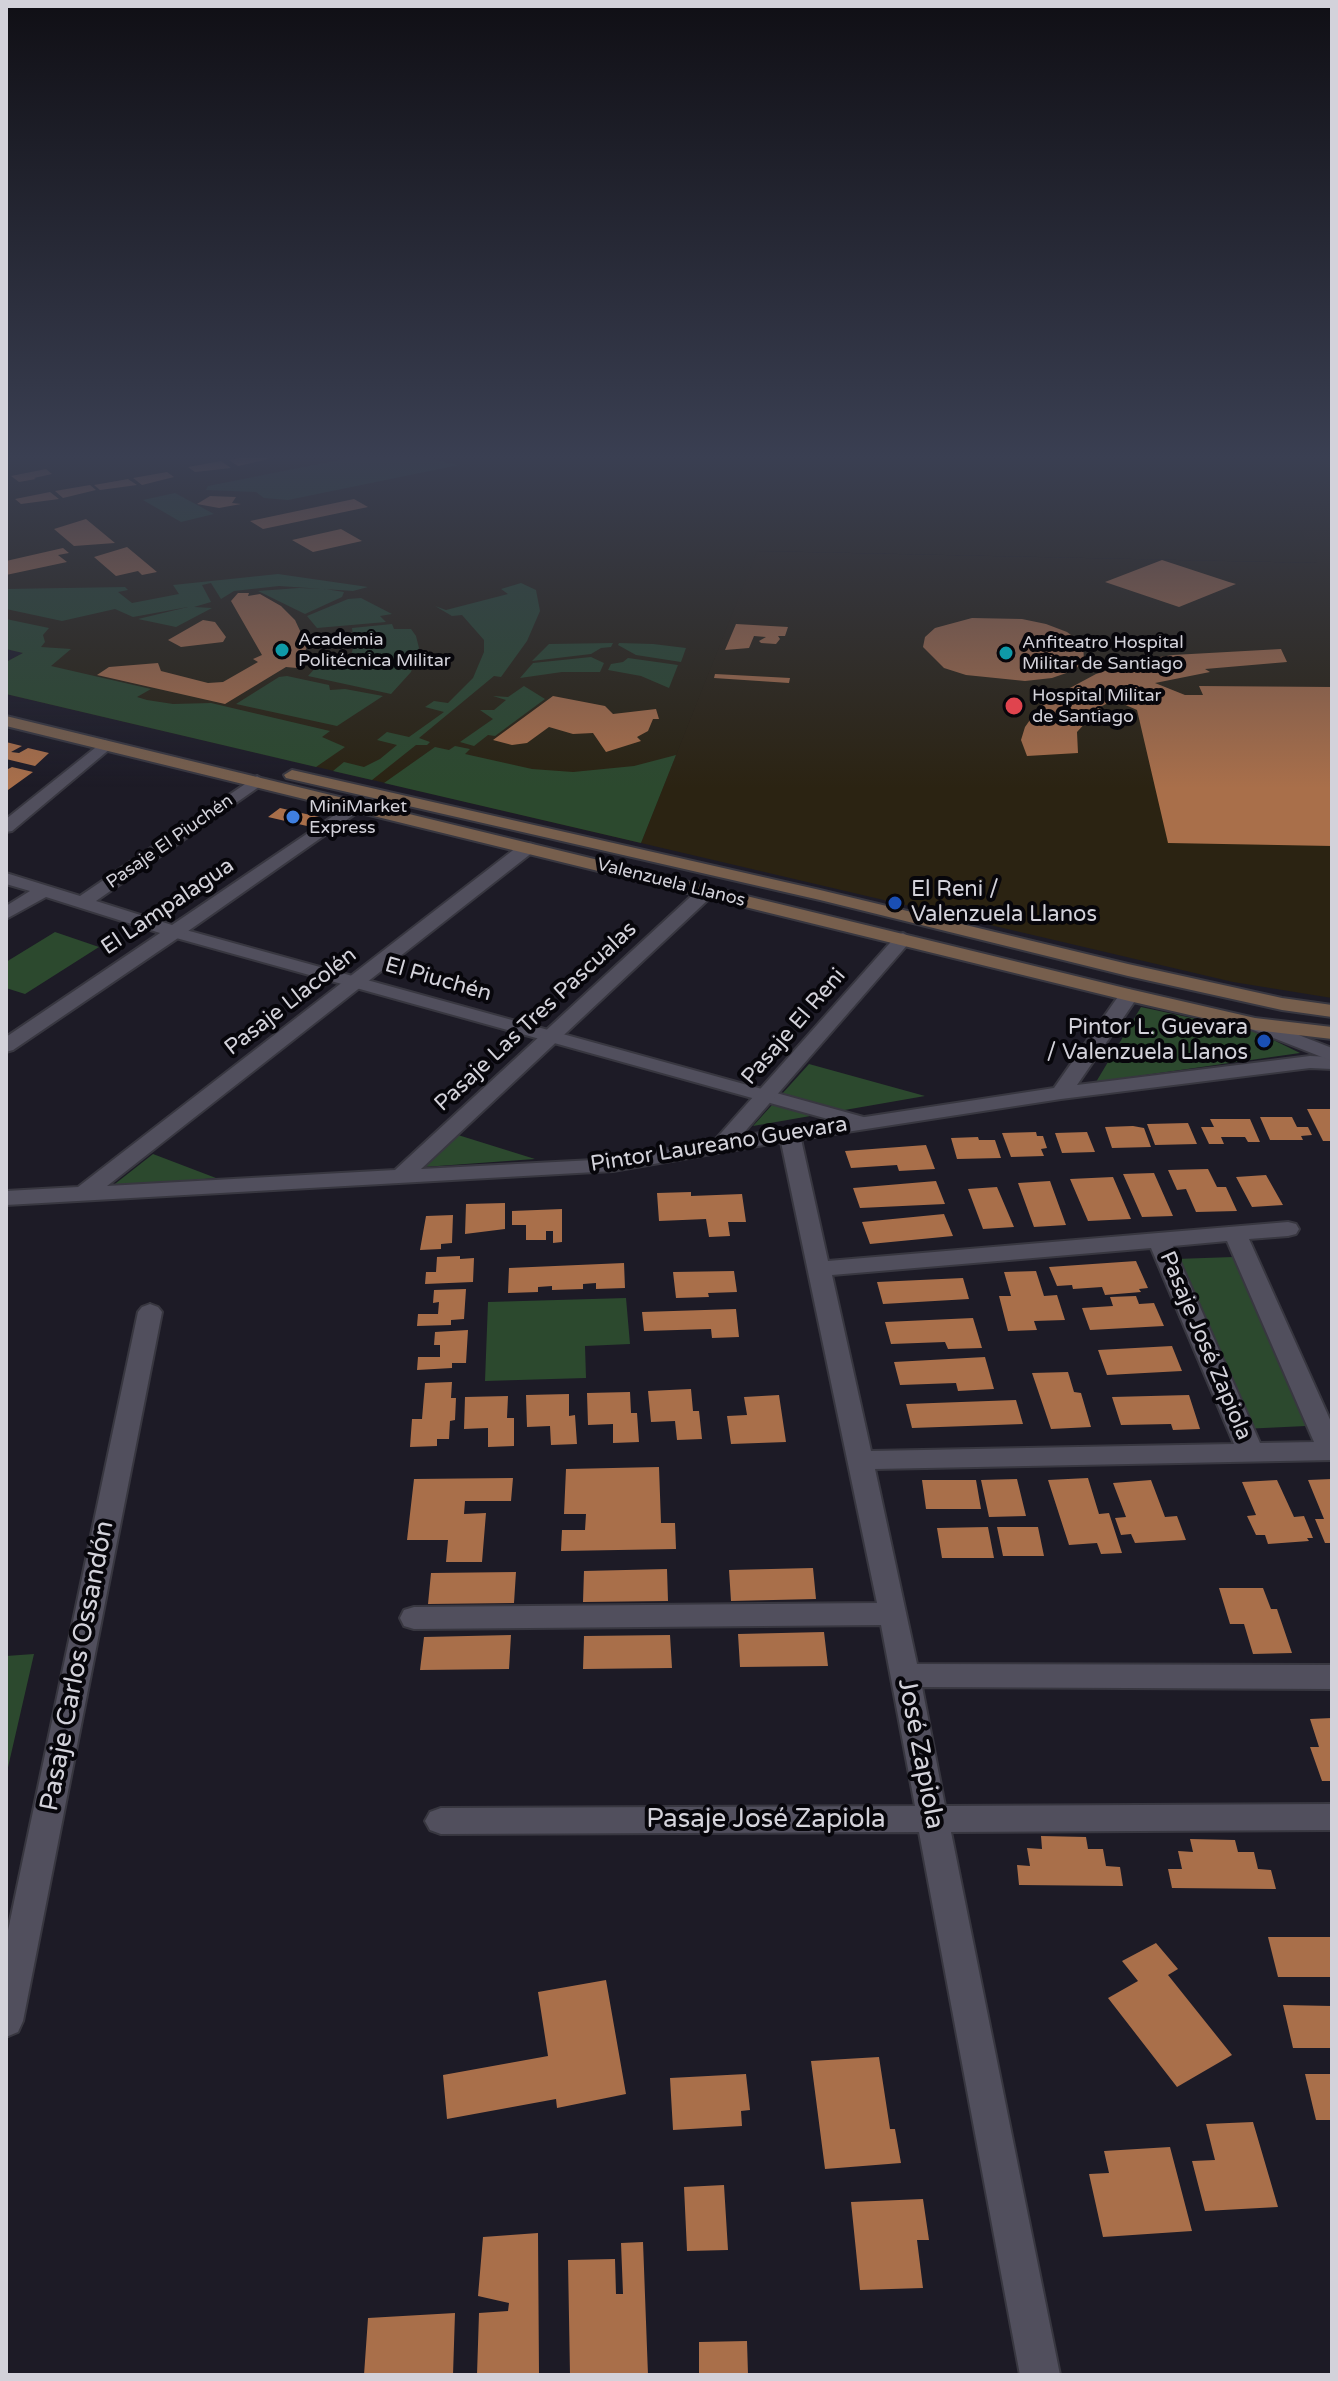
<!DOCTYPE html>
<meta charset="utf-8">
<style>
body{margin:0}
#map{position:relative;width:1338px;height:2381px;overflow:hidden;background:#1d1b26;font-family:"Varela Round",sans-serif}
canvas{display:block}
.frame{position:absolute;inset:0;border:8px solid #d3d2da;pointer-events:none}
</style>
<div id="map">
<canvas width="1338" height="2381"></canvas>
<div class="frame"></div>
</div>
<script>
const context = document.querySelector('canvas').getContext('2d');
context.lineJoin = 'round';
function paint(path, color) {
  context.fillStyle = color;
  context.fill(path, 'evenodd');
}
function shape(rows) {
  const path = new Path2D();
  for (const r of rows) {
    path.moveTo(r[0], r[1]);
    for (let i = 2; i < r.length; i += 2) path.lineTo(r[i], r[i + 1]);
  }
  return path;
}
function strokePath(path, color, width, dash) {
  context.strokeStyle = color;
  context.lineWidth = width;
  context.lineCap = dash ? 'butt' : 'round';
  context.setLineDash(dash || []);
  context.stroke(path);
}
function drawText(font, color, halo, rows, align = 'center') {
  context.font = font + ' "Varela Round",sans-serif';
  context.lineWidth = 8;
  context.setLineDash([]);
  context.textBaseline = 'middle';
  context.strokeStyle = halo;
  context.fillStyle = color;
  for (const [text, x, y, turn = 0] of rows) {
    context.save();
    context.translate(x, y);
    context.rotate((+turn || 0) * Math.PI / 180);
    context.textAlign = isNaN(turn) ? turn : align;
    if (halo) context.strokeText(text, 0, 0);
    context.fillText(text, 0, 0);
    context.restore();
  }
}
paint(shape([
 [6,455,1332,455,1332,475,1271,475,1319,563,758,551,641,843,6,694,6,662,23,653,6,649]
]), '#2a2312');
paint(shape([
 [1270,474,1332,475,1332,998,1233,982,641,843,757,551,1318,563]
]), '#2b2312');
paint(shape([
 [364,455,411,455,459,465,288,500,264,498,256,492,206,490,208,486],
 [175,493,214,514,181,522,143,500],
 [278,574,368,587,353,591,279,586,234,591,221,599,211,583,202,585,211,602,194,607,212,608,176,627,138,619,188,607,133,617,115,609,62,621,6,609,6,589,125,587,128,590,118,592,132,603,179,594,173,585],
 [521,583,536,590,540,611,527,641,501,677,494,676,419,738,430,742,427,745,416,745,372,780,333,771,344,762,364,767,380,759,397,745,377,740,387,732,409,737,444,712,425,707,434,701,448,703,473,678,484,652,484,640,462,615,452,616,435,606,446,610,508,594,501,589],
 [299,588,325,589,344,592,342,597,305,614,258,591],
 [361,598,392,614,380,616,386,622,317,628,307,616,348,599],
 [6,619,49,628,43,635,45,642,41,647,71,649,51,666,151,689,137,697,147,700,173,704,211,703,330,731,322,737,345,747,316,767,6,694,6,662,23,653,6,649],
 [392,624,394,629,411,629,416,636,419,648,411,672,391,694,308,676,328,654,351,655,354,645,352,628],
 [613,643,611,647,601,648,591,654,532,661,549,644],
 [619,643,653,644,686,648,681,662,636,655,618,645],
 [591,657,604,663,600,672,562,672,520,678,533,663],
 [628,658,678,665,669,688,641,676,608,670,611,664,623,662],
 [287,676,329,685,330,690,345,689,383,696,337,726,236,704,279,677],
 [524,686,545,699,495,736,488,735,474,746,460,742,493,719,480,710,494,710,506,700,493,696,508,697],
 [455,746,470,749,465,754,532,769,573,772,634,766,676,755,641,843,384,783,435,747,449,750],
 [55,932,99,947,25,994,6,988,6,962],
 [1141,1007,1257,1032,1300,1053,1096,1082],
 [809,1064,925,1096,753,1126],
 [458,1135,535,1159,424,1167],
 [153,1154,216,1178,111,1187],
 [1233,1257,1306,1426,1243,1429,1176,1259],
 [626,1298,630,1344,585,1346,586,1378,485,1381,488,1302],
 [34,1654,6,1776,6,1656]
]), '#2c492e');
paint(shape([
 [258,455,269,459,238,466,229,460],
 [221,461,231,468,195,472,188,467],
 [46,469,52,474,34,478,36,479,19,482,11,476],
 [167,472,174,477,142,485,133,478],
 [128,479,137,485,100,490,94,485],
 [90,485,96,490,63,498,55,491],
 [50,492,59,499,21,504,15,499],
 [210,496,236,497,232,503,241,504,219,508,197,504],
 [354,499,368,507,263,529,250,521],
 [86,519,115,543,74,546,54,529],
 [341,529,362,541,313,552,292,540],
 [127,547,157,572,142,575,138,571,116,576,94,557],
 [63,548,69,553,58,555,67,562,6,575,6,561],
 [1162,560,1229,582,1236,584,1179,607,1105,582],
 [238,593,249,593,248,596,260,594,281,606,295,620,302,635,302,646,308,645,297,668,286,667,225,704,97,675,109,667,158,663,161,671,208,683,223,682,258,662,253,659,262,655,231,601],
 [972,618,1022,619,1046,624,1067,632,1083,644,1084,660,1075,670,1052,678,1025,681,966,675,944,668,923,647,925,637,935,628],
 [203,620,215,622,226,637,223,642,181,647,168,640],
 [736,624,788,627,785,636,778,636,780,639,776,644,761,643,759,641,766,637,754,636,749,648,725,650],
 [1281,649,1287,662,1205,669,1210,672,1155,683,1185,695,1203,695,1199,686,1332,687,1332,846,1168,843,1137,710,1114,700,1100,707,1077,732,1078,753,1027,756,1021,740,1025,727,1042,703,1096,674,1135,661,1173,655],
 [715,674,790,678,789,683,714,678],
 [553,696,605,706,613,714,656,709,659,719,653,719,648,731,637,737,641,741,606,752,593,733,573,734,549,727,527,743,512,745,493,740],
 [6,742,22,746,11,752,19,753,28,748,49,753,35,766,6,759],
 [12,767,33,772,8,790,6,770],
 [280,808,319,817,307,826,268,817],
 [1307,1109,1332,1109,1332,1141,1323,1141],
 [1260,1117,1292,1117,1297,1127,1308,1127,1312,1135,1301,1136,1303,1140,1270,1140],
 [1210,1119,1250,1119,1260,1142,1248,1142,1245,1137,1221,1137,1224,1144,1209,1144,1201,1127,1214,1127],
 [1188,1123,1197,1144,1155,1145,1147,1124],
 [1133,1126,1144,1128,1151,1147,1112,1148,1105,1127],
 [1036,1132,1037,1136,1043,1136,1047,1148,1041,1149,1044,1156,1011,1157,1002,1133],
 [1087,1132,1095,1152,1062,1153,1055,1133],
 [978,1137,979,1140,995,1140,1001,1158,957,1159,951,1138],
 [926,1145,935,1169,899,1171,897,1165,851,1168,845,1151],
 [1208,1169,1217,1187,1226,1187,1237,1211,1196,1212,1186,1189,1177,1190,1168,1170],
 [1154,1173,1173,1216,1142,1217,1123,1174],
 [1266,1175,1283,1205,1252,1207,1236,1177],
 [1113,1177,1131,1219,1088,1221,1070,1179],
 [936,1181,945,1204,860,1208,853,1188],
 [1050,1181,1066,1225,1034,1227,1018,1183],
 [997,1187,1014,1227,983,1229,968,1189],
 [691,1192,691,1196,742,1194,746,1222,728,1222,730,1236,709,1237,706,1219,659,1221,657,1193],
 [505,1203,505,1229,465,1234,466,1204],
 [562,1209,562,1242,553,1243,553,1231,546,1231,546,1240,526,1240,526,1225,512,1225,512,1211],
 [944,1214,953,1236,870,1244,862,1222],
 [453,1215,452,1243,441,1244,441,1249,420,1250,426,1216],
 [460,1256,460,1259,474,1258,473,1282,425,1284,426,1272,436,1272,437,1257],
 [1136,1261,1148,1288,1139,1289,1141,1292,1105,1295,1102,1287,1073,1289,1072,1285,1057,1286,1049,1267],
 [624,1263,625,1288,596,1289,596,1283,583,1284,583,1289,552,1290,552,1286,538,1287,538,1292,508,1293,509,1268],
 [734,1271,737,1292,708,1293,709,1297,676,1298,673,1272],
 [1036,1271,1044,1296,1057,1295,1065,1320,1034,1321,1037,1330,1008,1331,999,1296,1011,1296,1004,1272],
 [963,1278,969,1299,883,1304,877,1282],
 [466,1289,464,1319,451,1320,451,1325,417,1326,418,1314,438,1314,439,1302,433,1303,434,1290],
 [1136,1296,1139,1304,1154,1303,1164,1326,1090,1330,1082,1308,1113,1306,1110,1297],
 [736,1309,739,1337,712,1338,711,1329,644,1331,642,1312],
 [973,1318,982,1348,948,1349,945,1342,891,1344,885,1322],
 [468,1330,466,1363,452,1363,452,1368,417,1370,418,1357,440,1357,440,1345,434,1345,435,1332],
 [1172,1346,1182,1371,1107,1375,1098,1350],
 [985,1357,994,1389,958,1391,956,1383,900,1385,894,1362],
 [1068,1372,1074,1392,1081,1393,1091,1427,1051,1429,1032,1373],
 [452,1382,451,1398,456,1398,455,1420,450,1421,449,1439,437,1439,437,1446,410,1447,412,1419,422,1419,425,1383],
 [691,1389,693,1411,699,1411,702,1439,677,1440,675,1421,651,1422,648,1391],
 [630,1392,631,1413,637,1413,639,1442,613,1443,613,1424,588,1425,587,1393],
 [569,1394,569,1416,575,1415,577,1444,551,1445,550,1426,527,1427,526,1395],
 [779,1395,786,1442,731,1444,727,1416,747,1415,744,1397],
 [1189,1395,1200,1429,1173,1430,1171,1424,1121,1425,1112,1397],
 [508,1396,507,1418,514,1418,514,1446,488,1447,488,1428,464,1429,465,1397],
 [1016,1400,1023,1424,912,1428,906,1404],
 [659,1467,661,1523,675,1523,676,1549,561,1551,562,1530,585,1530,586,1514,564,1514,566,1469],
 [513,1478,511,1501,465,1501,464,1514,486,1513,482,1562,446,1562,448,1540,407,1540,414,1479],
 [1088,1478,1099,1514,1109,1513,1122,1553,1101,1554,1097,1543,1069,1545,1048,1480],
 [1017,1479,1026,1516,989,1517,981,1480],
 [1332,1479,1332,1543,1325,1543,1315,1519,1324,1519,1308,1480],
 [922,1480,976,1480,981,1509,926,1509],
 [1151,1480,1165,1517,1177,1516,1186,1540,1135,1543,1131,1534,1121,1535,1115,1518,1126,1517,1113,1483],
 [1277,1480,1294,1517,1304,1516,1313,1538,1307,1538,1309,1541,1268,1544,1265,1535,1256,1535,1247,1516,1256,1515,1242,1482],
 [988,1527,994,1558,942,1558,937,1528],
 [997,1527,1038,1527,1044,1556,1003,1556],
 [813,1568,816,1599,731,1601,729,1570],
 [667,1569,668,1601,583,1602,584,1571],
 [516,1572,514,1603,428,1604,431,1573],
 [1219,1588,1263,1588,1271,1609,1277,1609,1292,1653,1253,1654,1244,1624,1230,1624],
 [824,1632,828,1666,740,1667,738,1634],
 [511,1635,509,1669,420,1670,424,1637],
 [670,1635,672,1668,583,1669,584,1636],
 [1332,1718,1332,1781,1322,1781,1310,1747,1319,1747,1310,1719],
 [1041,1836,1086,1837,1088,1849,1103,1849,1106,1866,1120,1867,1123,1886,1019,1885,1017,1865,1030,1866,1027,1848,1042,1849],
 [1190,1839,1235,1840,1238,1852,1254,1852,1258,1869,1271,1870,1276,1889,1172,1888,1168,1869,1182,1869,1178,1851,1193,1852],
 [1268,1937,1332,1937,1332,1977,1278,1977],
 [1156,1943,1178,1969,1168,1975,1232,2055,1177,2087,1108,1998,1138,1981,1122,1961],
 [606,1980,626,2094,557,2108,556,2099,447,2119,443,2075,548,2056,538,1992],
 [1283,2005,1332,2006,1332,2048,1293,2048],
 [879,2057,890,2129,895,2129,901,2163,825,2169,811,2061],
 [746,2074,750,2110,741,2111,742,2126,673,2130,670,2078],
 [1305,2074,1332,2074,1332,2120,1316,2120],
 [1253,2122,1278,2207,1205,2211,1192,2161,1215,2160,1206,2124],
 [1170,2147,1192,2231,1103,2237,1089,2174,1109,2173,1104,2151],
 [724,2185,728,2250,687,2251,684,2187],
 [923,2199,929,2240,917,2240,923,2288,860,2290,851,2202],
 [538,2233,539,2375,477,2375,479,2313,508,2311,509,2303,478,2296,483,2237],
 [643,2242,648,2375,570,2375,568,2260,615,2259,616,2294,623,2294,621,2243],
 [455,2313,453,2375,364,2375,368,2318],
 [747,2341,748,2375,699,2375,699,2342]
]), '#a96f4a');
const pedestrian = shape([
 [175,927,867,1118,871,1122,867,1126,853,1126,169,936,166,932,175,927]
]);
const minor = shape([
 [105,740,113,745,111,748,12,831,6,832,6,819,105,740],
 [257,776,265,781,263,784,96,901,172,925,351,804,363,804,365,807,181,936,13,1050,6,1052,6,1037,160,933,46,897,6,919,6,906,30,891,6,884,6,873,80,896,257,776],
 [527,843,533,844,536,848,533,852,107,1186,395,1170,700,888,706,887,715,892,712,896,421,1169,613,1159,714,1141,897,935,903,933,912,939,909,943,741,1136,1054,1088,1122,991,1129,989,1139,995,1077,1085,1310,1056,1332,1057,1332,1069,1310,1068,1061,1099,801,1139,828,1261,1288,1222,1296,1224,1299,1229,1296,1234,1288,1236,1249,1239,1332,1424,1332,1460,875,1469,917,1664,1332,1665,1332,1689,922,1687,945,1806,1332,1804,1332,1830,951,1832,1060,2375,1020,2375,919,1832,441,1834,430,1830,425,1821,430,1812,441,1808,915,1806,881,1625,414,1629,404,1626,400,1618,404,1610,414,1607,877,1603,781,1142,613,1171,6,1205,6,1191,78,1187,521,844,527,843],
 [1227,1241,1314,1442,1260,1443,1173,1246,1227,1241],
 [1151,1248,1234,1444,871,1451,832,1275,1151,1248],
 [150,1304,158,1307,162,1312,23,2021,18,2032,6,2037,6,1940,138,1312,142,1307,150,1304]
]);
const tertiary = shape([
 [1255,1018,1332,1048,1332,1061,1248,1028,1245,1024,1255,1018]
]);
const secondary = shape([
 [6,716,1129,989,1255,1018,1332,1027,1332,1039,1255,1030,1129,1001,6,726,6,716],
 [292,770,820,890,1128,964,1282,998,1332,1005,1332,1017,1282,1010,1128,976,820,900,286,778,284,775,292,770]
]);
strokePath(pedestrian, '#383740', 4);
strokePath(minor, '#383740', 4);
strokePath(tertiary, '#383740', 4);
strokePath(secondary, '#383740', 4);
paint(pedestrian, '#514f5d');
paint(minor, '#514f5d');
paint(tertiary, '#514f5d');
paint(secondary, '#775f4d');
const sky = context.createLinearGradient(0, 0, 0, 788);
sky.addColorStop(0, '#100f15');
sky.addColorStop(0.58, '#3a3f52');
sky.addColorStop(1, '#3a3f5200');
context.fillStyle = sky;
context.fillRect(0, 0, 1338, 788);
for (const [x, y, r, color] of [
 [282,650,8,"#0f9aa8"],
 [1006,653,8,"#0f9aa8"],
 [1014,706,10,"#e0444e"],
 [293,817,8,"#3f7fe0"],
 [895,903,8,"#1a4fb4"],
 [1264,1041,8,"#1a4fb4"]
]) {
  const dot = new Path2D();
  dot.arc(x, y, r, 0, 2 * Math.PI);
  context.fillStyle = color;
  context.fill(dot);
  strokePath(dot, '#07060b', 3);
}
drawText('18px', '#d3d2da', '#07060b', [
 ["Academia",298,640],
 ["Politécnica Militar",298,661],
 ["Anfiteatro Hospital",1022,643],
 ["Militar de Santiago",1022,664],
 ["Hospital Militar",1032,696],
 ["de Santiago",1032,717],
 ["MiniMarket",309,807],
 ["Express",309,828]
], 'left');
drawText('18px', '#d3d2da', '#07060b', [
 ["Pasaje El Piuchén",170,842,-35],
 ["Valenzuela Llanos",671,883,14]
]);
drawText('22px', '#d3d2da', '#07060b', [
 ["El Reni /",911,890],
 ["Valenzuela Llanos",911,915],
 ["Pintor L. Guevara",1248,1028,"right"],
 ["/ Valenzuela Llanos",1248,1053,"right"]
], 'left');
drawText('22px', '#d3d2da', '#07060b', [
 ["El Lampalagua",168,907,-34],
 ["El Piuchén",438,980,16],
 ["Pasaje Llacolén",291,1002,-38],
 ["Pasaje Las Tres Pascualas",536,1017,-43],
 ["Pasaje El Reni",794,1027,-49],
 ["Pintor Laureano Guevara",719,1145,-9],
 ["Pasaje José Zapiola",1205,1346,67]
]);
drawText('26px', '#d3d2da', '#07060b', [
 ["Pasaje Carlos Ossandón",78,1666,-79],
 ["José Zapiola",920,1754,79],
 ["Pasaje José Zapiola",766,1820]
]);
</script>
